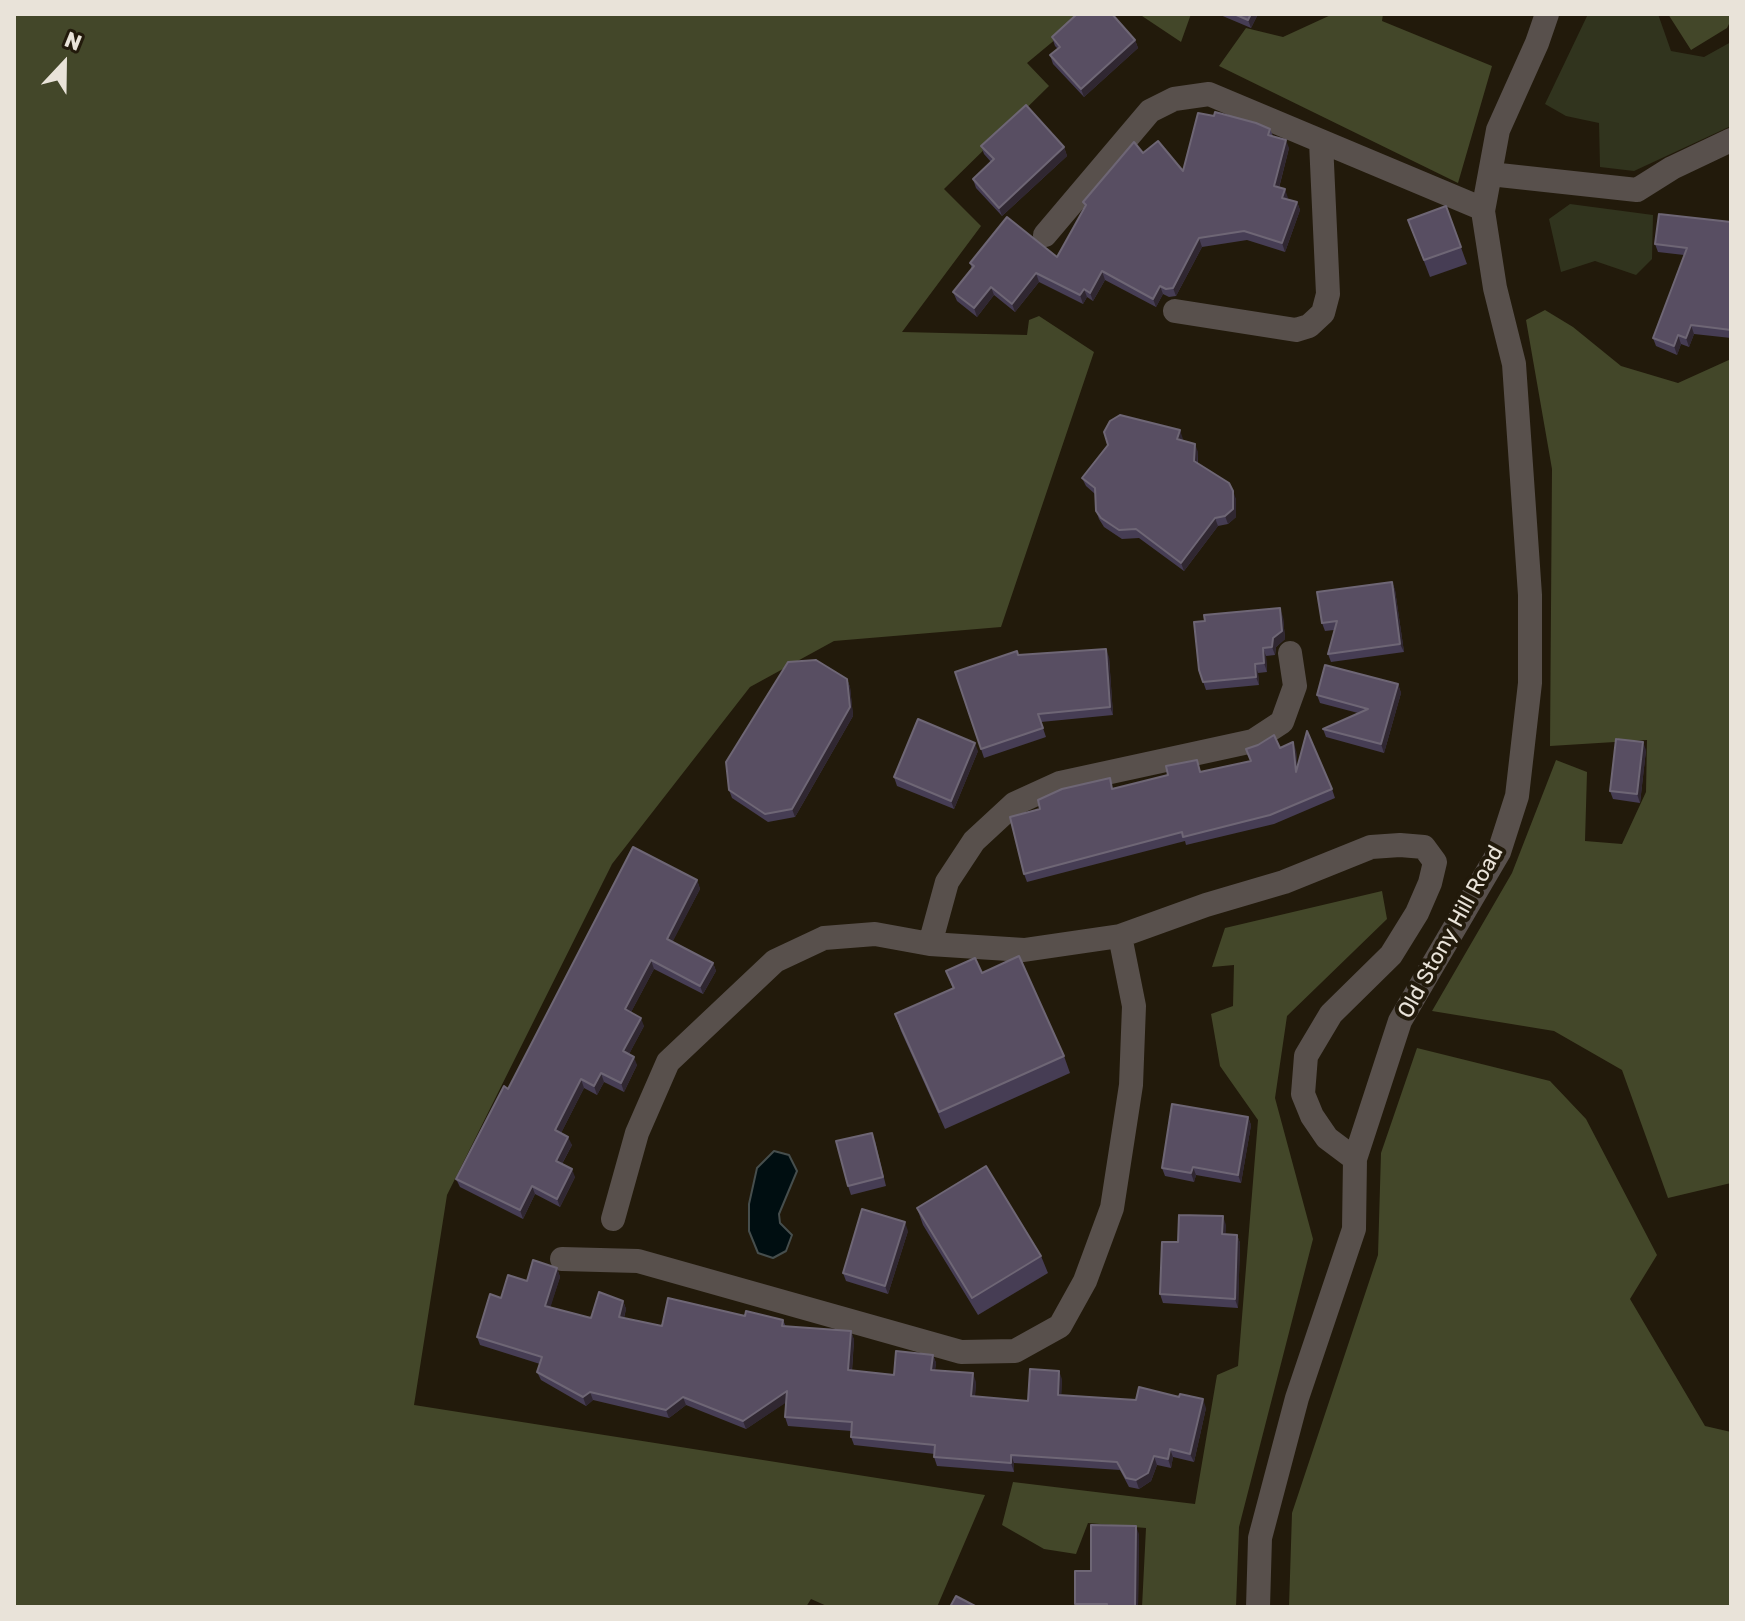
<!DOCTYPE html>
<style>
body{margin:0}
#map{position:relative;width:1745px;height:1621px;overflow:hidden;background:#221a0b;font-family:Rubik,sans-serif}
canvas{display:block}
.frame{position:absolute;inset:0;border:16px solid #e9e3d9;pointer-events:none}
.north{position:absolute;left:24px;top:24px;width:80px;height:80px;-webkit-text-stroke:6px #221a0b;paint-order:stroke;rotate:22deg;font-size:22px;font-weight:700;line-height:32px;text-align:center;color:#e9e3d9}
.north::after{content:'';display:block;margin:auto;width:28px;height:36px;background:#e9e3d9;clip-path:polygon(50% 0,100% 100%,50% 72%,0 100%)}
</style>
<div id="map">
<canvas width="1745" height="1621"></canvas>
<div class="frame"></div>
<div class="north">N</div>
</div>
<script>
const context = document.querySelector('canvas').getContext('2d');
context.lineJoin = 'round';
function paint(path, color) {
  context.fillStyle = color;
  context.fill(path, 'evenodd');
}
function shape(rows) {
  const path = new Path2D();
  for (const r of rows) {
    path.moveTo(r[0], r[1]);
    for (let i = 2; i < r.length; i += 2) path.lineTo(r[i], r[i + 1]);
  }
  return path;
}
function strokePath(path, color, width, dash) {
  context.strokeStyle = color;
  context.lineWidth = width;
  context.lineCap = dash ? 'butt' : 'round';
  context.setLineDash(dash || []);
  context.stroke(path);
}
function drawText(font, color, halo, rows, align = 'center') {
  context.font = font + ' Rubik,sans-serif';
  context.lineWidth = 8;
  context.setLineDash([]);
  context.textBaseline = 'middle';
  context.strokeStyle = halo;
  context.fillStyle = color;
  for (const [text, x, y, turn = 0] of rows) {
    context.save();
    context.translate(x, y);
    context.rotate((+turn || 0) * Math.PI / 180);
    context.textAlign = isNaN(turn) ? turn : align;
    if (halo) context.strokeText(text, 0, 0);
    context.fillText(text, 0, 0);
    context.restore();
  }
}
paint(shape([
 [1588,14,1658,14,1671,51,1704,57,1731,42,1731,126,1634,171,1600,167,1599,123,1566,116,1545,104],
 [1570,204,1653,215,1652,259,1636,275,1595,261,1561,272,1549,219]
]), '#31341e');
paint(shape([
 [14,14,1086,14,1027,63,1049,86,944,189,981,226,902,332,1027,335,1029,320,1039,316,1094,352,1001,627,834,641,750,687,612,864,447,1195,414,1405,985,1495,937,1607,829,1607,811,1599,806,1607,14,1607],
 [1139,14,1191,14,1181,42],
 [1333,14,1383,14,1382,21,1492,66,1458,183,1219,66,1246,28,1283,37],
 [1668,14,1731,14,1731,20,1727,28,1691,50],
 [1545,310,1573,327,1621,366,1678,383,1731,359,1731,1183,1668,1198,1622,1070,1554,1031,1432,1011,1512,873,1556,760,1587,772,1585,841,1622,844,1646,792,1647,740,1550,746,1552,469,1526,320],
 [1382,891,1387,919,1287,1016,1275,1098,1313,1239,1239,1527,1236,1607,1142,1607,1146,1528,1088,1523,1076,1554,1044,1549,1002,1525,1013,1482,1195,1504,1217,1375,1238,1366,1258,1120,1220,1066,1211,1014,1233,1006,1234,965,1212,967,1225,928],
 [1417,1048,1550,1081,1586,1119,1657,1255,1630,1299,1705,1426,1731,1432,1731,1607,1289,1607,1292,1513,1378,1255,1381,1153]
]), '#434729');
const water = shape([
 [774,1151,789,1155,797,1171,779,1214,780,1223,792,1235,786,1251,773,1258,758,1253,749,1231,749,1204,757,1168,774,1151]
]);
paint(water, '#000e11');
strokePath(water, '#464e4d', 2);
strokePath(shape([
 [1490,174,1637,190,1672,168,1731,140],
 [1045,235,1150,111,1174,99,1209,94,1483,209],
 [1175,311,1296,330,1309,326,1323,313,1328,294,1321,142],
 [930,944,947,882,974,841,1014,804,1060,783,1253,741,1282,722,1295,686,1290,653],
 [613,1219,637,1133,668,1062,775,961,824,938,875,934,930,944,1024,950,1120,936,1206,905,1284,882,1371,847,1400,845,1424,847,1435,862,1430,883,1417,913,1391,955,1331,1014,1306,1056,1303,1094,1312,1116,1327,1138,1355,1159],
 [562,1259,638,1261,961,1352,1015,1351,1060,1326,1085,1281,1112,1208,1131,1085,1134,1006,1120,936],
 [1258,1607,1260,1538,1297,1398,1354,1229,1355,1159,1400,1021,1499,852,1517,796,1530,683,1530,595,1514,364,1495,288,1483,211,1498,130,1537,43,1547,14]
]), '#58504c', 24);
paint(shape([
 [1218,14,1258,14,1251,28],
 [1052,37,1135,40,1138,48,1084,97,1053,64,1050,55,1058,49,1055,46],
 [1270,129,1273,136,1289,148,1279,188,1285,189,1287,199,1297,202,1300,210,1285,252,1247,240,1202,247,1176,296,1169,297,1163,294,1156,307,1105,280,1093,301,1087,297,1083,304,1039,282,1015,312,994,295,977,317,957,301,953,292,972,269,970,263,1057,257,1085,207,1083,202,1143,153,1183,171],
 [981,146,1064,147,1067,156,1002,216,976,188,973,179,991,162,984,154],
 [1446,206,1467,264,1430,277,1408,220],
 [1731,222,1731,338,1694,334,1689,347,1681,344,1677,355,1656,346,1653,338,1684,255,1658,252,1655,244],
 [1180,430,1182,440,1198,452,1198,463,1236,499,1236,517,1228,524,1218,526,1184,571,1139,538,1122,539,1104,527,1099,519,1096,511,1095,494,1086,486,1082,478],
 [1392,582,1395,590,1404,652,1331,662,1328,654,1334,630,1325,631,1322,623],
 [1283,617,1285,639,1276,647,1275,655,1266,656,1267,672,1258,673,1259,685,1206,690,1199,670],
 [1109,657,1113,715,1041,722,1046,737,984,758,955,672],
 [847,679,850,687,853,716,795,817,768,822,732,798,729,790],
 [1398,684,1401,693,1384,753,1326,737,1323,729,1358,713,1320,703,1317,695],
 [1280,748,1296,750,1297,765,1332,789,1335,798,1274,824,1186,845,1185,841,1027,882,1024,874,1113,788,1201,772,1251,761],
 [1646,750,1640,803,1613,799,1610,791],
 [978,751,954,809,897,786,894,777],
 [697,880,700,889,672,942,713,963,716,971,703,994,654,969,631,1012,644,1026,629,1054,637,1065,624,1092,604,1082,597,1095,584,1088,561,1133,572,1145,562,1164,575,1177,560,1207,535,1194,523,1219,460,1187,456,1179,508,1089],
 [946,971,982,973,1064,1056,1070,1073,945,1129,901,1031,895,1014,953,989],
 [1248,1117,1251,1125,1241,1183,1196,1175,1194,1182,1165,1176,1162,1168],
 [875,1141,886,1186,851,1195,848,1186],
 [917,1208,1041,1256,1048,1273,978,1315,923,1225],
 [1226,1225,1225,1235,1237,1235,1240,1243,1238,1308,1163,1303,1160,1294,1178,1242],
 [908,1231,888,1294,846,1281,843,1273],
 [557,1268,560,1277,550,1307,591,1318,623,1301,626,1309,624,1318,662,1326,745,1316,783,1320,786,1327,851,1331,854,1340,852,1371,894,1375,933,1355,936,1363,935,1370,976,1382,975,1396,1028,1401,1062,1379,1061,1395,1206,1408,1194,1462,1173,1457,1171,1468,1157,1465,1151,1481,1139,1489,1129,1487,1120,1470,1014,1463,1014,1472,937,1466,934,1457,935,1454,854,1445,851,1437,851,1431,788,1426,785,1417,786,1402,746,1429,686,1405,669,1418,593,1400,586,1406,541,1380,537,1372,540,1364,480,1345,477,1337,501,1298,527,1281],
 [1139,1534,1138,1607,1076,1607,1075,1604,1091,1571]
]), '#463d54');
paint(shape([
 [1251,14,1258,14,1251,28,1248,20],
 [1135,40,1138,48,1084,97,1081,89],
 [1286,140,1289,148,1277,195,1274,186],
 [1064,147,1067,156,1002,216,999,208],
 [1285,189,1288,198,1285,206,1282,198],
 [1297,202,1300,210,1285,252,1282,243],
 [1199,238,1202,247,1176,296,1173,288],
 [1102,271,1105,280,1093,301,1090,293],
 [1036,273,1039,282,1015,312,1012,304],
 [1160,286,1163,294,1156,307,1153,299],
 [991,287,994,295,977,317,974,308],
 [1084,289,1087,297,1083,304,1080,295],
 [1691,325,1694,334,1689,347,1686,338],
 [1678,335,1681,344,1677,355,1674,346],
 [1180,430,1183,439,1180,447,1177,439],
 [1195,444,1198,452,1197,469,1194,461],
 [1233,491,1236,499,1236,517,1228,524,1225,516],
 [1215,518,1218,526,1184,571,1181,563],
 [1392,582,1395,590,1404,652,1400,644],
 [1280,608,1283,617,1285,639,1276,647,1275,655,1272,647],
 [1263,648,1266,656,1267,672,1264,663],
 [1106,649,1109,657,1113,715,1110,707],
 [1255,664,1258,673,1259,685,1256,677],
 [847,679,850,687,853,716,795,817,792,809],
 [1398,684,1401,693,1384,753,1381,744],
 [1293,742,1296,750,1299,780,1296,772],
 [1643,742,1646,750,1640,803,1637,794],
 [975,743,978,751,954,809,951,801],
 [697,880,700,889,670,947,667,939],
 [651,960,654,969,628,1018,625,1009],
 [713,963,716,971,703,994,700,986],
 [641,1018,644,1026,626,1060,623,1051],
 [634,1057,637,1065,624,1092,621,1083],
 [601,1073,604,1082,597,1095,594,1086],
 [581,1079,584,1088,558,1139,555,1130],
 [1248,1117,1251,1125,1241,1183,1238,1175],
 [568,1137,572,1145,559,1169,556,1161],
 [1193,1167,1196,1175,1194,1182,1191,1173],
 [572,1169,575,1177,560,1207,557,1199],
 [532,1186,535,1194,523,1219,520,1210],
 [1223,1216,1226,1225,1225,1243,1222,1234],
 [905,1222,908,1231,888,1294,885,1286],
 [1237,1235,1240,1243,1238,1308,1235,1299],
 [557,1268,560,1277,548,1315,545,1306],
 [623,1301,626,1309,622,1325,619,1317],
 [851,1331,854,1340,851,1379,848,1370],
 [933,1355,936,1363,934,1378,931,1370],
 [1059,1371,1062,1379,1061,1403,1058,1395],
 [973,1373,976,1382,974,1404,971,1396],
 [787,1391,790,1400,746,1429,743,1421],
 [590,1392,593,1400,586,1406,583,1397],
 [683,1397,686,1405,669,1418,666,1410],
 [1203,1399,1206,1408,1194,1462,1190,1454],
 [1170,1449,1173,1457,1171,1468,1168,1459],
 [1011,1455,1014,1463,1014,1472,1011,1463],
 [1154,1456,1157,1465,1151,1481,1139,1489,1136,1480],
 [1136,1526,1139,1534,1138,1607,1135,1607]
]), '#302731');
const building = shape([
 [1077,14,1112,14,1135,40,1081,89,1050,55,1060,47,1052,37,1077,14],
 [1234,14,1251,14,1248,20,1234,14],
 [1026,105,1064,147,999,208,973,179,994,159,981,146,1026,105],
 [1215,112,1256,123,1270,129,1268,135,1286,140,1274,186,1285,189,1282,198,1297,202,1282,243,1244,231,1199,238,1173,288,1166,289,1160,286,1153,299,1102,271,1090,293,1084,289,1080,295,1036,273,1012,304,991,287,974,308,953,292,974,266,970,263,1007,217,1057,257,1086,205,1083,202,1134,142,1143,153,1158,141,1183,171,1198,113,1214,116,1215,112],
 [1446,206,1461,247,1424,260,1408,220,1446,206],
 [1659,214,1731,222,1731,330,1691,325,1686,338,1678,335,1674,346,1653,338,1687,248,1655,244,1659,214],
 [1120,415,1180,430,1177,439,1195,444,1194,461,1229,483,1233,491,1233,509,1225,516,1215,518,1181,563,1136,529,1119,530,1101,518,1096,511,1095,488,1082,478,1108,445,1104,432,1110,421,1120,415],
 [1392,582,1400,644,1328,654,1337,621,1322,623,1317,592,1392,582],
 [1280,608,1282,631,1273,638,1272,647,1263,648,1264,663,1255,664,1256,677,1203,682,1199,670,1194,622,1205,621,1204,615,1280,608],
 [1106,649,1110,707,1038,714,1043,728,981,749,955,672,1017,651,1018,655,1106,649],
 [816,660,847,679,850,707,792,809,765,814,729,790,726,762,788,662,816,660],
 [1325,665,1398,684,1381,744,1323,729,1368,709,1317,695,1325,665],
 [918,719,975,743,951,801,894,777,918,719],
 [1307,731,1332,789,1270,815,1183,837,1182,832,1024,874,1010,817,1040,809,1038,800,1062,789,1110,778,1112,789,1168,775,1166,766,1197,760,1200,772,1251,761,1246,749,1258,745,1274,735,1280,748,1293,742,1296,772,1307,731],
 [1616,739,1643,742,1637,794,1610,791,1616,739],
 [633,847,697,880,667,939,713,963,700,986,651,960,625,1009,641,1018,623,1051,634,1057,621,1083,601,1073,594,1086,581,1079,555,1130,568,1137,556,1161,572,1169,557,1199,532,1186,520,1210,456,1179,504,1086,508,1089,633,847],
 [1019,956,1064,1056,939,1112,895,1014,954,988,946,971,975,958,982,973,1019,956],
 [1172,1104,1248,1117,1238,1175,1193,1167,1191,1173,1162,1168,1172,1104],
 [872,1133,883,1177,848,1186,836,1141,872,1133],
 [986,1166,1041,1256,972,1298,917,1208,986,1166],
 [862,1209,905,1222,885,1286,843,1273,862,1209],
 [1179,1215,1223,1216,1222,1234,1237,1235,1235,1299,1160,1294,1162,1242,1178,1242,1179,1215],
 [533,1260,557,1268,545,1306,591,1318,599,1292,623,1301,619,1317,662,1326,668,1298,745,1316,746,1311,783,1320,782,1326,851,1331,848,1370,894,1375,896,1351,933,1355,931,1370,973,1373,971,1396,1028,1401,1030,1369,1059,1371,1058,1395,1136,1400,1139,1387,1179,1397,1180,1394,1203,1399,1190,1454,1170,1449,1168,1459,1154,1456,1148,1473,1136,1480,1126,1478,1117,1462,1011,1455,1011,1463,934,1457,935,1445,851,1437,852,1422,785,1417,787,1391,743,1421,683,1397,666,1410,590,1392,583,1397,537,1372,542,1357,477,1337,490,1294,501,1298,508,1275,527,1281,533,1260],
 [1091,1525,1136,1526,1135,1607,1107,1607,1107,1604,1075,1604,1075,1571,1091,1571,1091,1525],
 [956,1596,977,1607,950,1607,956,1596]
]);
paint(building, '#584e62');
strokePath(building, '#6e6675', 2);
drawText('22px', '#e9e3d9', '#221a0b', [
 ["Old Stony Hill Road",1451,932,-61]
]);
</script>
